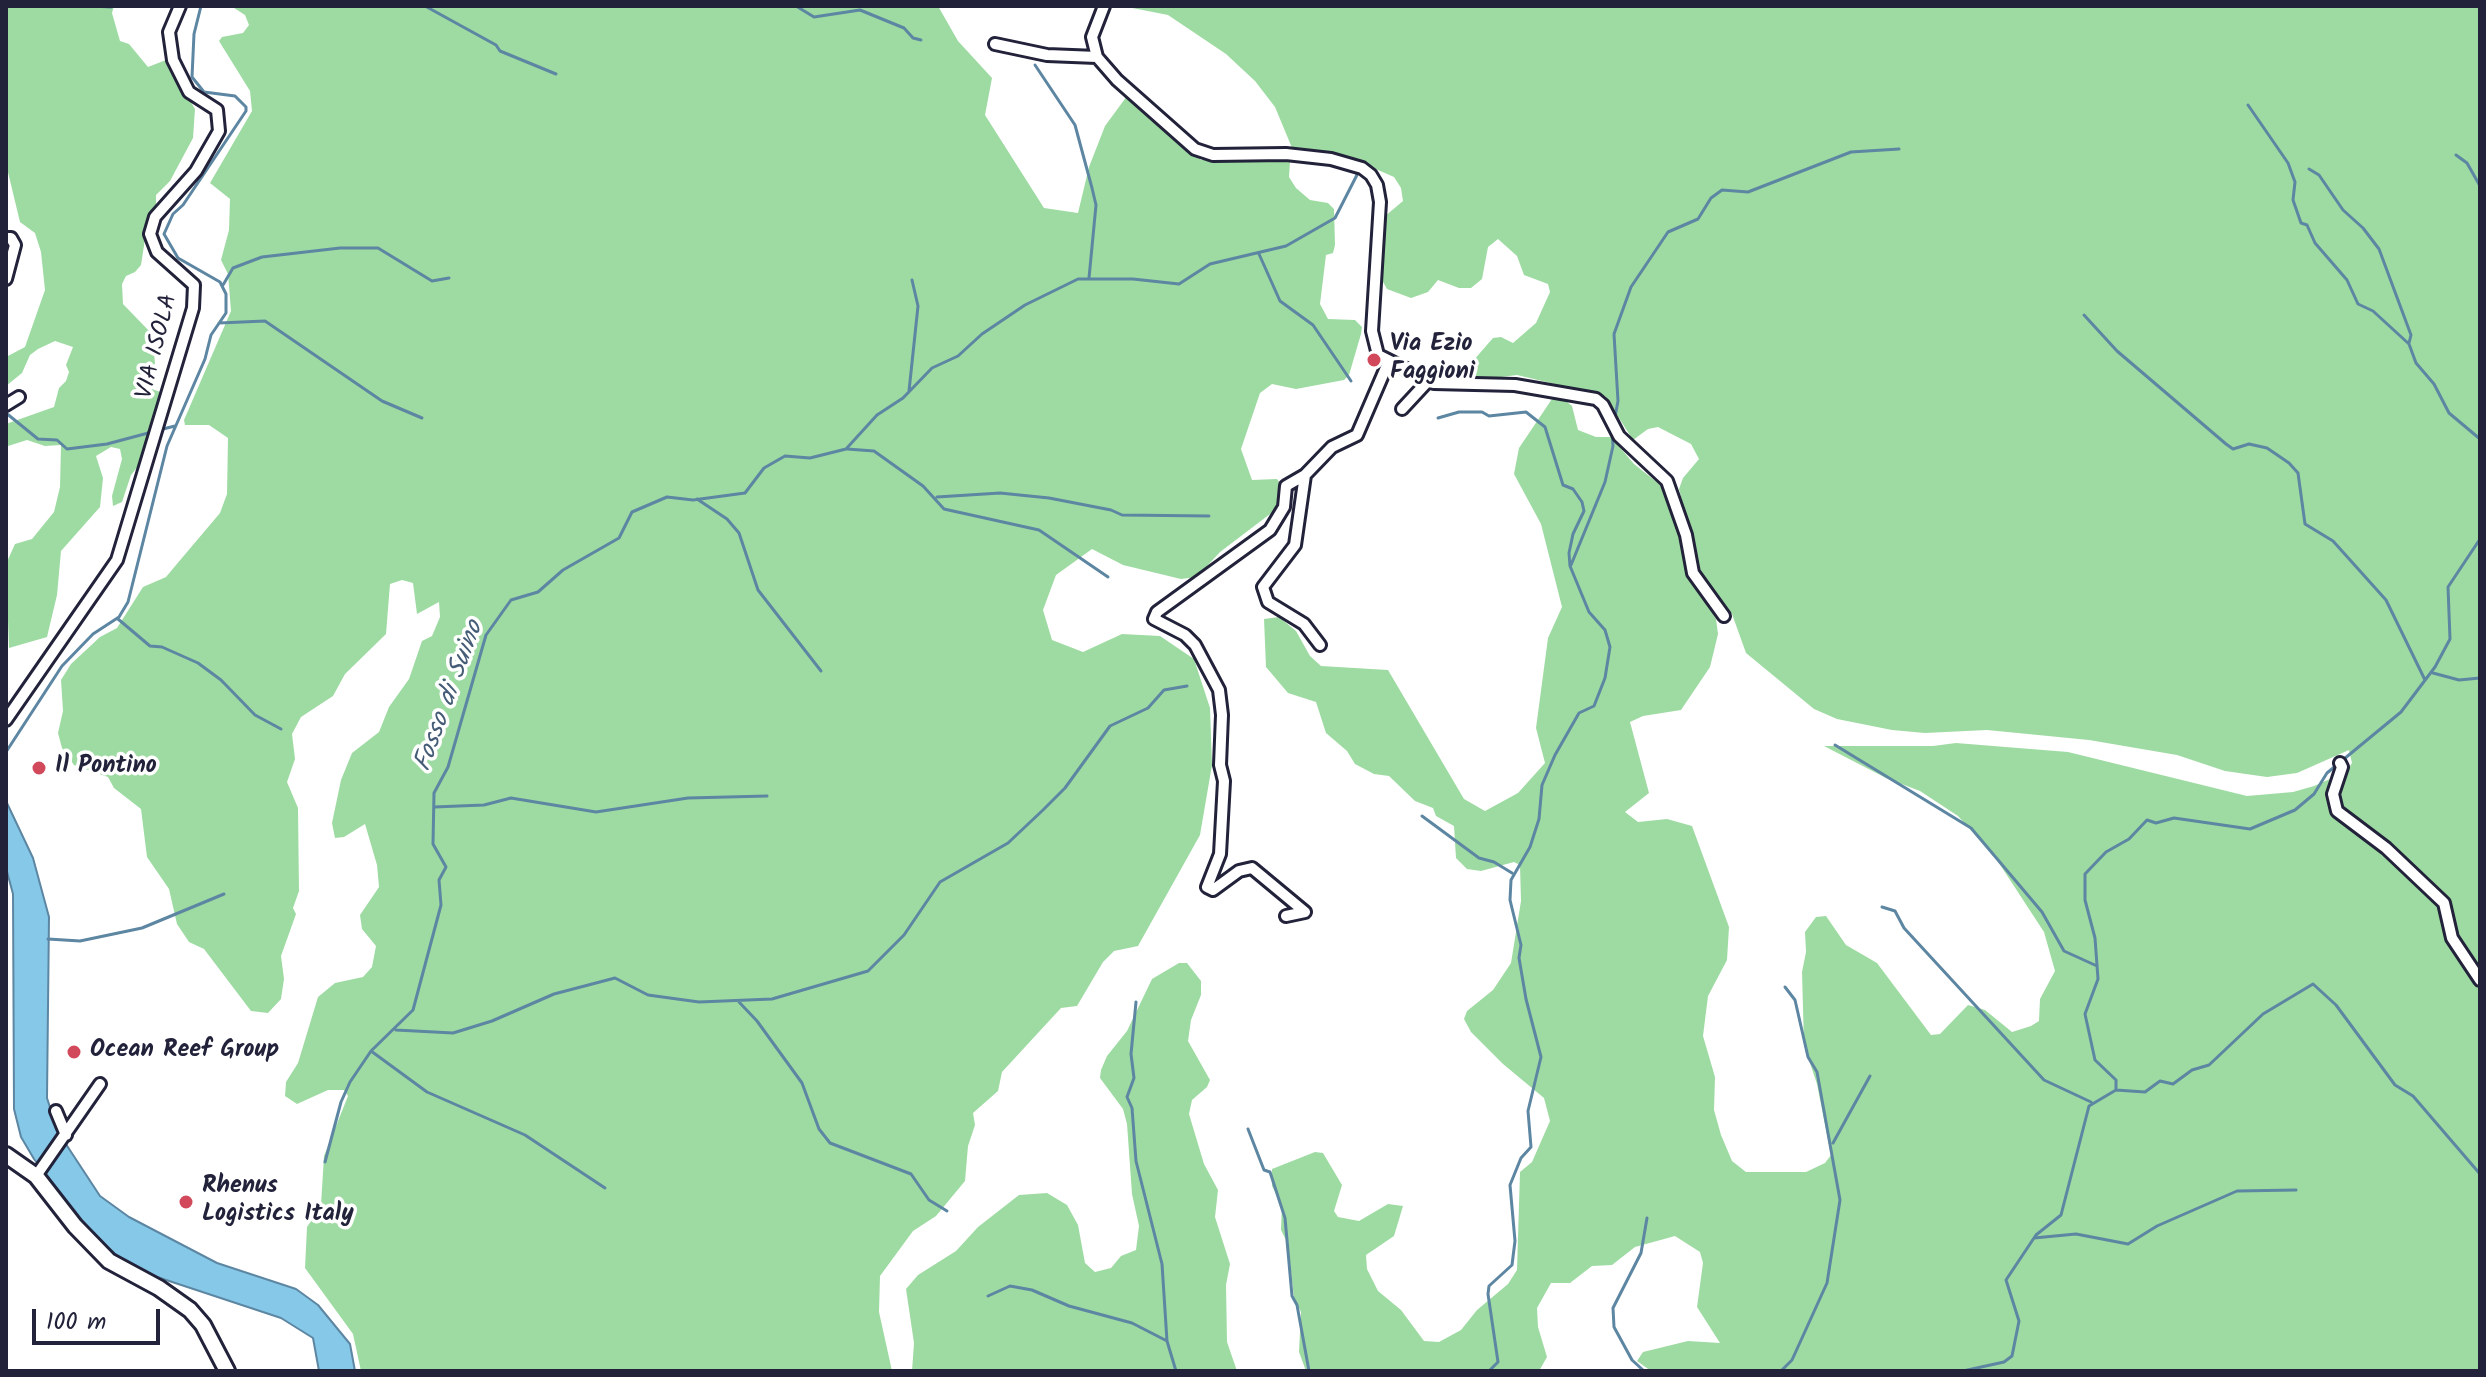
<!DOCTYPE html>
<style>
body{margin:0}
#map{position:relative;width:2486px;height:1377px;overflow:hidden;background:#fff;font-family:Kalam,sans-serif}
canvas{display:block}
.frame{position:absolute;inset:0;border:8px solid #22223b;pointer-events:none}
.scale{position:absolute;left:32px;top:1309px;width:128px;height:36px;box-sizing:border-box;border:4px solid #22223b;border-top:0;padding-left:10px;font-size:24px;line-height:28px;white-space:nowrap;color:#22223b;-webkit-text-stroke:6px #fff;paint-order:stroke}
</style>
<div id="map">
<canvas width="2486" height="1377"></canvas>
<div class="frame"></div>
<div class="scale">100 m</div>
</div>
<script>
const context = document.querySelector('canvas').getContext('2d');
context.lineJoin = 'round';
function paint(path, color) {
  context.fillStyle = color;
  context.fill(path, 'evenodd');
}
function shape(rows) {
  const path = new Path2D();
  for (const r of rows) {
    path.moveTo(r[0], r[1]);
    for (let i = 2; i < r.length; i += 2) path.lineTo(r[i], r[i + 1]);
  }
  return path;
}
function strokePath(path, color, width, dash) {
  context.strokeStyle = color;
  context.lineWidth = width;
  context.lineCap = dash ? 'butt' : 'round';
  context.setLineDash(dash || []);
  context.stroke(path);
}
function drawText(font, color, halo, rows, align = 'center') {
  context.font = font + ' Kalam,sans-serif';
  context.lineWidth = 7;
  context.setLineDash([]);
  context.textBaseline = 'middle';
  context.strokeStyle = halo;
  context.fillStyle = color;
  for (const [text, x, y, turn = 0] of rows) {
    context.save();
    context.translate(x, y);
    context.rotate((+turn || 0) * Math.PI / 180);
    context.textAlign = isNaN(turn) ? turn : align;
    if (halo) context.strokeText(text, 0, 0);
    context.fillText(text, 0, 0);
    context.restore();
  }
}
paint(shape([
 [6,6,114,6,112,13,120,41,129,44,148,67,166,60,195,109,193,138,170,181,156,195,156,210,147,226,141,265,135,272,126,276,122,284,123,304,152,334,155,363,146,387,163,393,143,460,131,475,122,502,113,506,112,496,122,459,120,449,111,447,96,456,103,478,100,507,61,551,57,595,47,637,9,648,6,564,15,544,32,539,54,512,60,487,61,445,45,446,27,440,8,446,6,424,54,407,59,388,66,381,69,372,66,365,73,347,55,341,38,349,30,355,22,373,6,386,6,357,25,347,45,290,41,252,35,233,20,222,6,164],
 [231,6,938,6,958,41,992,78,985,115,1044,208,1078,213,1089,167,1105,126,1127,96,1201,160,1290,162,1289,177,1296,188,1310,200,1328,203,1334,209,1335,245,1333,253,1326,255,1320,304,1328,319,1355,320,1362,327,1361,334,1349,375,1344,380,1296,389,1272,384,1260,393,1241,449,1252,480,1277,479,1280,483,1281,495,1274,511,1220,552,1197,577,1181,579,1123,565,1092,549,1056,575,1043,610,1052,640,1083,652,1122,634,1160,636,1194,659,1210,708,1212,765,1200,835,1138,946,1114,951,1103,962,1077,1006,1061,1008,1002,1072,998,1091,973,1113,975,1125,968,1146,965,1181,936,1216,913,1231,880,1276,879,1312,892,1371,361,1371,353,1334,305,1268,307,1227,321,1205,324,1156,348,1096,344,1090,328,1090,297,1104,285,1096,286,1082,298,1063,318,997,335,983,363,977,372,967,376,946,362,929,360,915,379,887,377,865,365,824,344,837,335,838,332,823,341,780,352,753,379,732,389,707,409,679,422,641,432,636,440,617,439,602,417,614,413,583,402,580,390,584,386,634,345,674,333,696,301,717,292,734,295,759,287,782,298,808,299,891,293,908,296,914,281,956,284,979,281,999,268,1013,251,1011,204,949,189,942,177,924,169,889,147,857,141,809,114,788,108,777,74,765,62,748,58,733,63,711,61,680,71,664,100,637,117,628,143,587,166,577,176,565,220,513,227,494,228,438,209,425,185,425,184,420,231,311,228,274,221,260,229,230,230,199,210,183,252,111,250,91,219,41,222,37,243,33,249,25,245,15],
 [1122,6,2480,6,2480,1371,1651,1371,1637,1361,1643,1352,1688,1341,1720,1343,1697,1307,1703,1263,1700,1252,1675,1236,1635,1247,1612,1265,1592,1266,1570,1283,1551,1283,1537,1308,1538,1327,1547,1357,1539,1371,1306,1371,1299,1352,1301,1312,1294,1298,1288,1244,1281,1230,1282,1205,1272,1186,1272,1169,1315,1152,1323,1153,1342,1185,1334,1211,1338,1217,1359,1221,1388,1204,1403,1206,1394,1236,1366,1255,1367,1269,1378,1291,1401,1310,1424,1341,1439,1342,1461,1330,1477,1310,1508,1284,1517,1270,1520,1172,1532,1162,1550,1121,1544,1098,1503,1064,1471,1032,1464,1019,1467,1011,1493,990,1511,963,1521,901,1520,865,1514,862,1481,871,1467,869,1456,858,1454,826,1436,816,1433,808,1415,801,1389,776,1374,774,1355,764,1347,751,1326,733,1316,702,1288,693,1266,667,1264,619,1279,617,1296,631,1310,656,1321,666,1388,670,1464,799,1485,811,1518,793,1545,763,1536,728,1548,638,1562,607,1541,524,1514,474,1519,448,1556,393,1572,406,1578,430,1596,437,1611,437,1634,464,1663,487,1683,543,1687,573,1716,619,1718,634,1710,667,1681,710,1643,716,1630,722,1649,793,1625,812,1638,822,1667,819,1692,826,1729,927,1727,960,1708,996,1703,1036,1715,1077,1714,1110,1721,1135,1732,1161,1746,1172,1806,1172,1825,1163,1831,1155,1817,1084,1804,1045,1802,972,1806,952,1805,932,1816,917,1826,916,1846,945,1877,963,1931,1035,1940,1034,1968,1005,1985,1010,2012,1032,2031,1026,2039,1021,2040,999,2055,971,2044,932,1995,857,1958,816,1920,791,1886,778,1824,746,1933,746,1956,743,2068,752,2247,796,2293,792,2314,786,2346,772,2352,763,2349,750,2297,773,2267,777,2225,771,2177,755,2089,740,1987,730,1925,733,1892,730,1837,719,1814,709,1746,653,1732,614,1710,590,1699,570,1679,489,1683,478,1699,459,1691,444,1658,427,1648,429,1633,440,1605,396,1517,375,1477,380,1466,376,1466,369,1493,338,1501,337,1513,343,1536,323,1550,292,1548,284,1524,275,1517,256,1498,239,1488,247,1482,279,1471,288,1459,288,1438,280,1428,292,1411,298,1387,289,1379,275,1384,217,1403,201,1401,188,1394,177,1346,156,1295,155,1275,107,1255,81,1226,54,1168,15],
 [1179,963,1187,963,1201,981,1201,995,1191,1020,1188,1041,1210,1080,1207,1087,1192,1100,1189,1114,1204,1164,1218,1190,1215,1217,1230,1264,1226,1285,1227,1342,1237,1371,912,1371,914,1343,906,1289,918,1275,956,1251,978,1227,1019,1195,1047,1193,1067,1205,1078,1225,1085,1263,1095,1272,1111,1268,1121,1256,1136,1250,1139,1226,1132,1194,1127,1124,1123,1109,1100,1078,1101,1070,1107,1056,1127,1031,1152,979]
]), '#9edba2');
const water = shape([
 [6,801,33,858,49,917,47,1098,58,1132,100,1196,129,1217,217,1263,296,1289,318,1305,350,1344,355,1371,319,1371,313,1338,281,1318,142,1272,122,1260,87,1229,34,1159,21,1137,14,1109,13,894,6,868,6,801]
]);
paint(water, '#85c8e7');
strokePath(water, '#5d86a2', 2);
strokePath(shape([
 [92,6,111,7],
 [425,6,496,45,500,51,556,74],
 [796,6,814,17,860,10,904,28,913,38,921,40],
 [1035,65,1075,125,1092,188,1096,205,1089,278],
 [2248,105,2288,163,2295,182,2293,200,2301,223,2307,225,2315,243,2347,280,2358,304,2373,311,2409,344,2416,363,2434,384,2449,413,2480,439],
 [2456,155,2467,163,2480,186],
 [2309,169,2319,175,2343,210,2363,228,2379,249,2411,335,2409,343],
 [1259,254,1280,301,1313,325,1351,381],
 [223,285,233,268,262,257,340,248,378,248,432,281,449,278],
 [2084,315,2117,351,2226,444,2233,449,2249,444,2267,448,2289,463,2298,473,2305,524,2333,541,2386,600,2425,680],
 [219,323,265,321,382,401,422,418],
 [909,391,918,306,912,280],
 [6,413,38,439,57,440,67,449,107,444,152,432],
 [1615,417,1618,401,1614,334,1631,287,1668,232,1698,219,1711,198,1722,190,1748,192,1851,152,1899,149],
 [1438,418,1459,412,1482,412,1489,416,1526,412,1545,427,1563,485,1573,489,1582,502,1584,511,1573,534,1569,553,1570,566,1589,612,1605,630,1610,647,1605,678,1594,706,1579,713,1555,755,1542,785,1539,819,1530,847,1511,880,1510,900,1521,945,1519,958,1526,999,1541,1057,1528,1111,1531,1147,1521,1158,1510,1185,1515,1241,1512,1265,1489,1286,1488,1294,1498,1362,1489,1371],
 [159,430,175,426],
 [847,449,874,451,923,486,944,509,1039,530,1108,577],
 [937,497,1000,493,1049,498,1111,510,1122,515,1209,516],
 [697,499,727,519,739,533,758,590,821,671],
 [1571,565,1605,482,1613,446,1612,428],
 [118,619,150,646,162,647,198,663,221,680,255,715,281,729],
 [2433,673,2459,680,2480,678],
 [1835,745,1971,828,2042,912,2064,951,2097,966],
 [6,752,62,666,93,634,119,617,128,602,167,446,205,359,211,335,226,313,226,294,220,282,178,258,164,234,173,214,183,205,246,111,246,107,235,96,204,92,192,77,194,34,201,6],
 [434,807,484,805,511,798,596,812,688,798,767,796],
 [1422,816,1479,858,1494,862,1512,873],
 [1882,907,1895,911,1904,928,2044,1080,2091,1102],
 [48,939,80,941,142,928,224,894],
 [739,1002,757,1021,802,1083,819,1129,830,1143,911,1174,929,1200,947,1211],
 [1136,1002,1131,1054,1134,1078,1127,1097,1132,1108,1136,1161,1162,1264,1167,1341,1176,1371],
 [396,1030,453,1033,492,1021,554,994,615,978,648,995,699,1002,772,999,868,971,904,935,940,882,1008,843,1043,810,1065,788,1110,726,1148,708,1164,690,1187,686],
 [371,1051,427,1092,525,1135,605,1188],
 [2116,1090,2145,1092,2160,1081,2173,1084,2192,1070,2209,1065,2263,1014,2313,984,2336,1005,2395,1085,2413,1096,2480,1174],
 [1248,1129,1264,1170,1270,1172,1285,1218,1292,1296,1297,1305,1309,1371],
 [1833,1143,1870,1076],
 [325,1162,341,1102,350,1082,371,1051,413,1010,441,905,439,880,446,867,433,844,434,793,448,767,486,635,511,600,538,592,563,570,619,538,632,512,667,497,693,500,745,493,764,468,785,456,810,458,846,449,877,415,903,398,932,368,958,356,982,334,1025,305,1078,279,1133,279,1179,284,1210,264,1286,246,1335,218,1360,169],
 [2034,1238,2076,1234,2128,1244,2157,1226,2237,1191,2296,1190],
 [988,1296,1010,1286,1032,1290,1069,1306,1132,1323,1167,1341],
 [1644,1371,1632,1360,1614,1327,1613,1308,1641,1253,1647,1218],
 [1781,1371,1792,1360,1827,1283,1840,1200,1817,1072,1808,1057,1795,1000,1785,987],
 [1963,1371,2004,1362,2012,1356,2019,1321,2006,1280,2036,1235,2061,1215,2089,1106,2116,1090,2116,1080,2095,1060,2085,1014,2098,979,2095,938,2085,900,2085,874,2106,852,2129,839,2147,820,2156,823,2174,818,2250,829,2295,810,2314,794,2327,773,2401,712,2435,667,2450,639,2448,587,2480,539]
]), '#5d86a2', 3);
const minor = shape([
 [1104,6,1092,37,1097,57,1117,80,1195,149,1213,155,1286,154,1331,159,1362,168,1371,175,1377,185,1380,202,1372,331,1378,355,1434,383,1515,385,1596,399,1603,405,1619,436,1667,481,1686,535,1693,573,1724,616],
 [995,44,1047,55,1097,57],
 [6,238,11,238,15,245,6,279],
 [6,405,19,397],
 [1402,409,1428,381],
 [1320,645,1304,624,1268,602,1263,587,1295,545,1305,475,1332,447,1357,435,1388,363],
 [6,720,117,560,193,308,194,285,157,252,150,234,155,217,196,171,219,131,217,110,189,92,173,60,169,32,180,6],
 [2340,763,2342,767,2333,794,2337,811,2386,848,2444,903,2452,938,2480,980],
 [1286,916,1305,912,1252,868,1239,871,1213,890,1207,887,1220,854,1224,781,1220,765,1222,715,1219,690,1195,645,1185,635,1154,619,1157,612,1270,530,1284,507,1286,486,1305,475],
 [56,1111,66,1135],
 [36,1176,100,1084]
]);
const secondary = shape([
 [6,1155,36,1176,75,1226,109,1261,159,1288,190,1310,203,1325,227,1371]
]);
strokePath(minor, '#22223b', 16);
strokePath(secondary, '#22223b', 20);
strokePath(minor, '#fff', 10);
strokePath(secondary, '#fff', 14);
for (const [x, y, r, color] of [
 [1374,360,8,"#d1495b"],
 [39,768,8,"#d1495b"],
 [74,1052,8,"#d1495b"],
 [186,1202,8,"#d1495b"]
]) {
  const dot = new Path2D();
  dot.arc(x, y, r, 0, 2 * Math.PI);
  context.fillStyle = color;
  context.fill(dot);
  strokePath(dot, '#fff', 3);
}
drawText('bold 24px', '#22223b', '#fff', [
 ["Via Ezio",1390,346],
 ["Faggioni",1390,374],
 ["Il Pontino",55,768],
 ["Ocean Reef Group",90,1052],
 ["Rhenus",202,1188],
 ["Logistics Italy",202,1216]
], 'left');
drawText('24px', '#22223b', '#fff', [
 ["VIA ISOLA",159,347,-76]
]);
drawText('italic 26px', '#455c77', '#fff', [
 ["Fosso di Suino",451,697,-70]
]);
</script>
